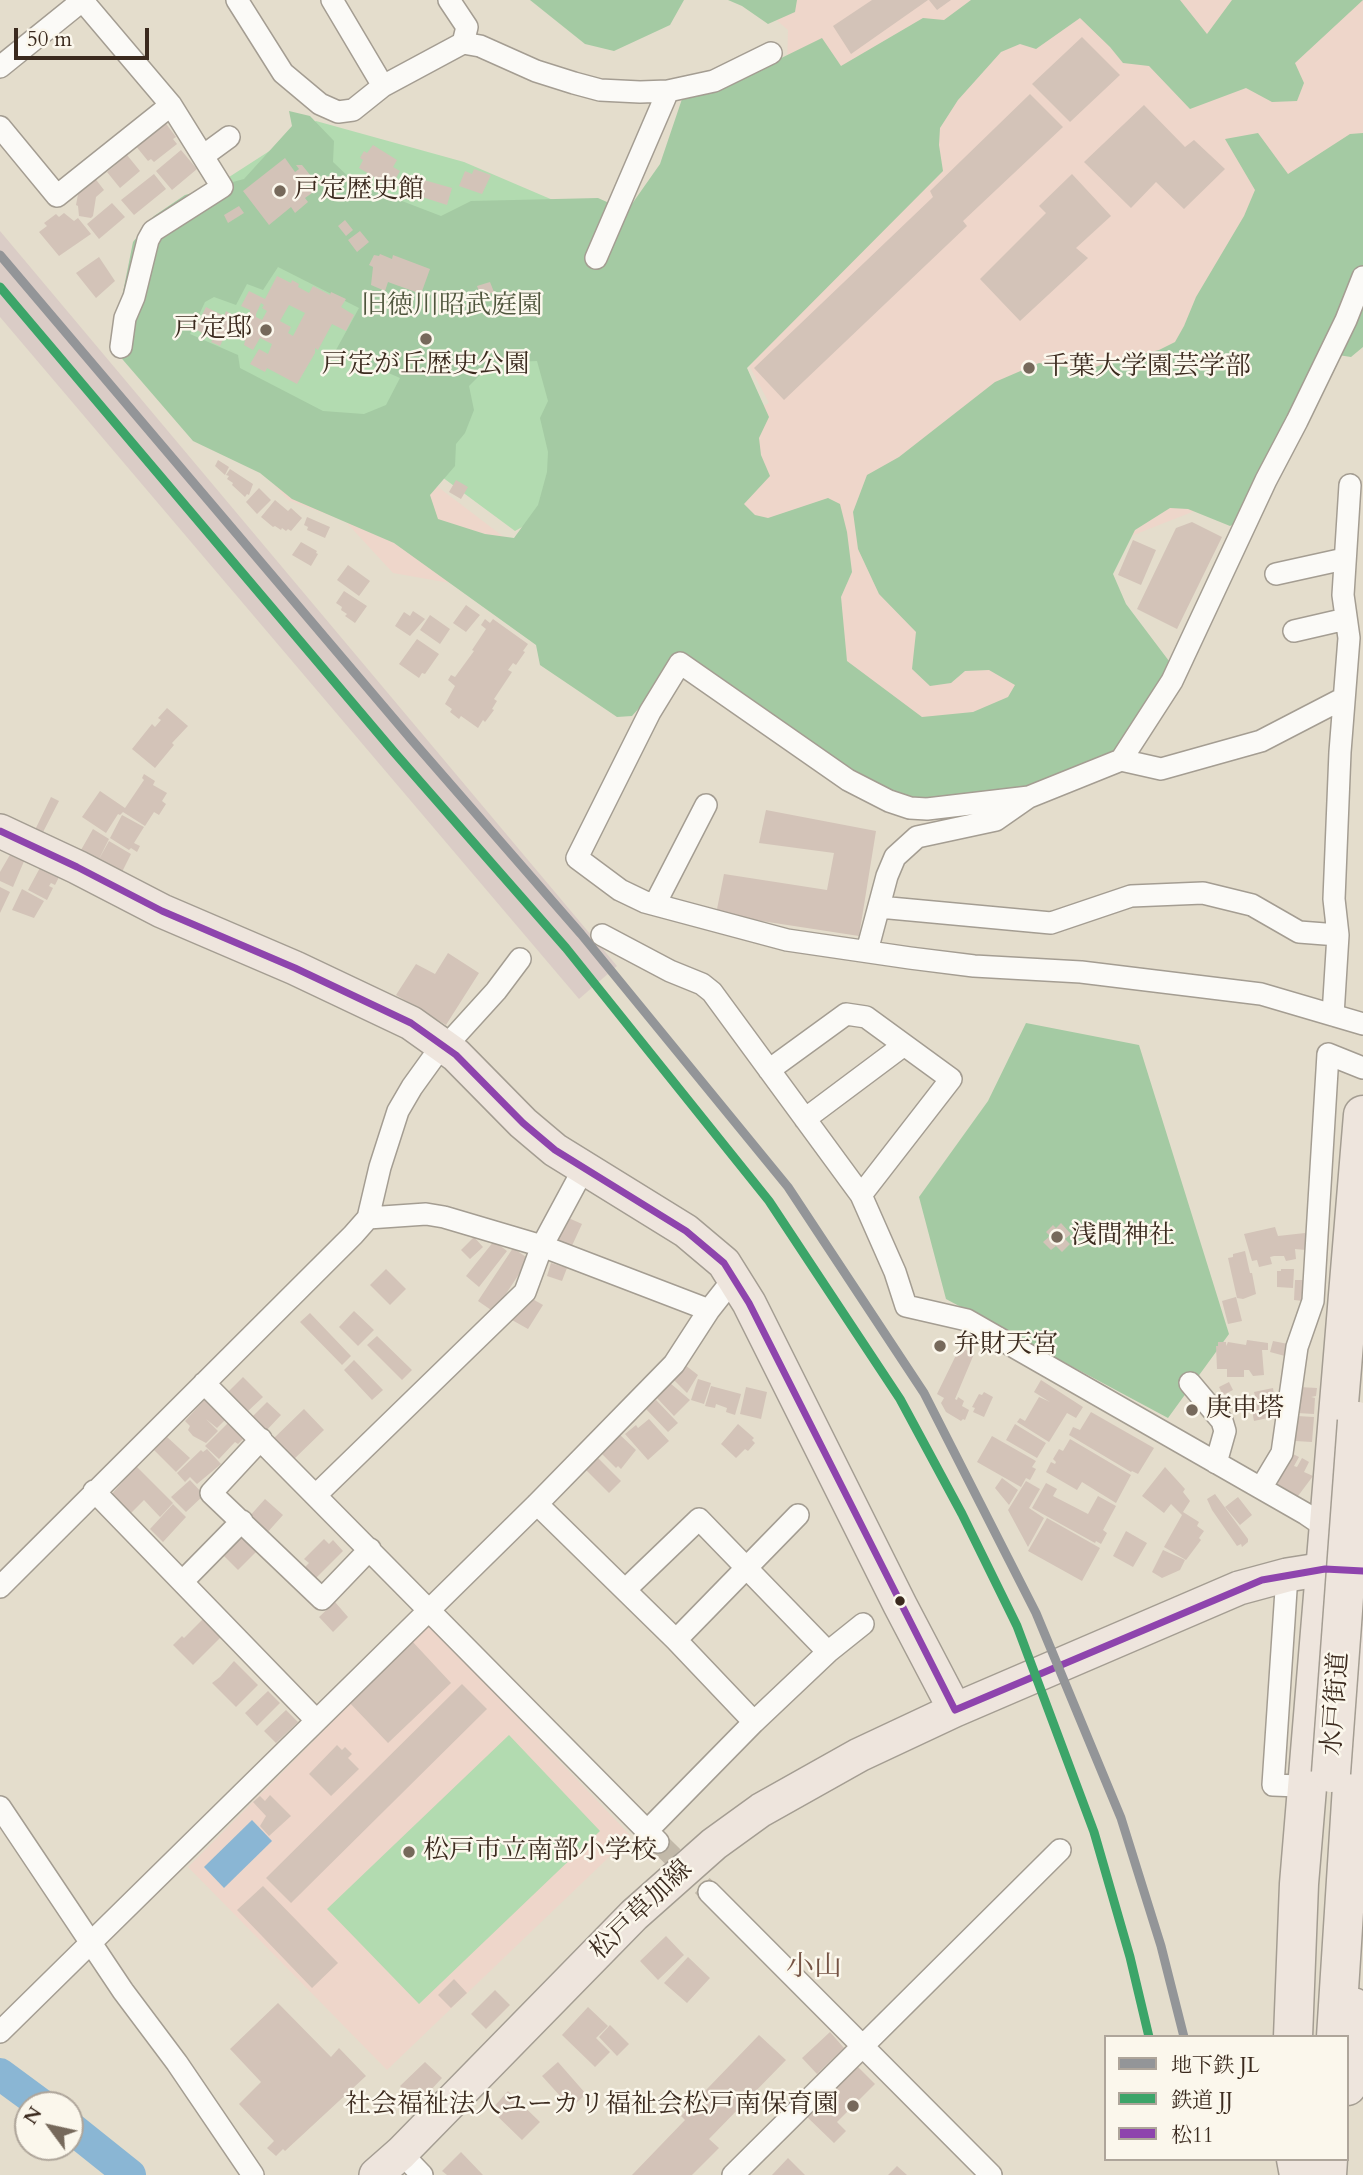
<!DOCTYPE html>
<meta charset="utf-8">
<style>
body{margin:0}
#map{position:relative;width:1363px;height:2175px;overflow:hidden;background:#e4ddcc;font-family:Cardo,"Noto Serif JP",serif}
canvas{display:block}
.legend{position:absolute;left:1104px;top:2035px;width:245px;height:126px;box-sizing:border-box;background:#fbf7ec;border:2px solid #aea59a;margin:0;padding:9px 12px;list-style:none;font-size:21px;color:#3b2a1e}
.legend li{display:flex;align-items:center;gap:14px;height:35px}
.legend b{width:35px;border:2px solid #aea59a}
.north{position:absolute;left:14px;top:2091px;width:70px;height:70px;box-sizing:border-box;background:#fbf7ec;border:2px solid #aea59a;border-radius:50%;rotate:303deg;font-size:19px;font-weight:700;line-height:28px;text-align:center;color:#3b2a1e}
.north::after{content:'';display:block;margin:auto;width:24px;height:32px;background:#76695b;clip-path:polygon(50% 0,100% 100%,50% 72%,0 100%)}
.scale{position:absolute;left:14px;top:28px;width:135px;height:32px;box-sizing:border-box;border:4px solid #3b2a1e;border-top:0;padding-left:9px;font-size:21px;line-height:24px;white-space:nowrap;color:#3b2a1e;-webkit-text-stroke:5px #fbf7ec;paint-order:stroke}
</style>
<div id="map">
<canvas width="1363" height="2175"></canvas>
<ul class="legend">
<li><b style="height:9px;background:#939598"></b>地下鉄 JL</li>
<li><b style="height:9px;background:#3ca569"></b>鉄道 JJ</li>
<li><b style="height:9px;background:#8e44ad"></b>松11</li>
</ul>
<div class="north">N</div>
<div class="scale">50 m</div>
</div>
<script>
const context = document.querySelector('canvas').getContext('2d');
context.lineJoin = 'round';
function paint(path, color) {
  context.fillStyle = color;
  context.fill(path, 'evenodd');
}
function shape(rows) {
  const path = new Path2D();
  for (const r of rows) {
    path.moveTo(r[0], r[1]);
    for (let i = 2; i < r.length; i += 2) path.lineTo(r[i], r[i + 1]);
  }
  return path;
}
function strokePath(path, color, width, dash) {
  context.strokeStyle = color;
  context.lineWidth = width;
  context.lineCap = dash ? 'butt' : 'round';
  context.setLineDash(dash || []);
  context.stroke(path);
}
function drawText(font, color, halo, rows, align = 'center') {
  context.font = font + ' Cardo,"Noto Serif JP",serif';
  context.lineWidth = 5;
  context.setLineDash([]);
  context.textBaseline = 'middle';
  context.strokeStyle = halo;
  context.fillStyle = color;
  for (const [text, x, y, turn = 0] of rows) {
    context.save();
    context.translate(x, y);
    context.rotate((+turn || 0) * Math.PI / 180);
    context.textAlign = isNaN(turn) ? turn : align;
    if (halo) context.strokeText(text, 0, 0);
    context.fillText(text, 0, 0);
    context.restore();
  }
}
paint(shape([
 [753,0,1363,0,1363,256,1210,505,1131,536,993,793,674,655,642,709,569,662,461,585,393,573,345,521,288,500,263,472,375,439,513,544,769,403,716,303,786,99,788,30],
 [429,1625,631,1836,387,2070,188,1867]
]), '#eed6ca');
paint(shape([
 [0,231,617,966,579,999,0,317]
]), '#daccc6');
paint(shape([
 [316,121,464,162,602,221,753,399,515,531,373,426,251,465,131,320,226,179],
 [509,1735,600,1831,419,2004,327,1909]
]), '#b2dbb0');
paint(shape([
 [530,0,684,0,670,25,614,51,585,44],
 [728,0,797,0,795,12,768,24,742,6],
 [971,0,1180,0,1207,34,1232,0,1363,0,1295,63,1304,83,1297,101,1272,102,1246,88,1190,109,1149,66,1123,63,1110,47,1080,18,1036,49,1020,44,1001,52,958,100,940,128,939,145,943,171,747,368,769,417,759,438,761,455,770,476,744,504,755,515,768,518,828,498,840,504,847,532,852,572,841,597,847,661,922,717,973,712,1008,697,1015,685,989,670,965,671,951,683,930,686,912,669,916,632,879,594,858,549,853,512,867,475,899,457,995,382,1039,363,1086,370,1117,360,1159,350,1175,342,1184,326,1196,297,1244,216,1255,190,1225,139,1258,133,1288,174,1350,134,1363,133,1363,347,1351,357,1325,353,1240,521,1230,526,1188,509,1170,508,1135,530,1113,574,1126,604,1172,665,1112,758,1000,799,894,807,704,689,683,679,667,677,632,716,617,717,540,665,536,645,394,543,292,499,260,473,193,441,117,353,114,337,133,242,154,216,185,195,244,179,292,126,289,111,310,116,334,141,333,162,355,183,441,216,471,201,598,198,627,211,660,164,682,99,710,93,822,38,841,66,923,18,944,20],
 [278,267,359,308,336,350,400,378,386,405,364,414,323,411,240,368,238,355,190,334,205,302,214,297,236,305,247,284,263,290],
 [537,361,548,401,540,418,548,452,547,472,538,505,514,538,485,534,438,519,430,495,455,466,456,444,465,433,474,410,469,386,492,363],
 [1026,1023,1139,1045,1229,1334,1168,1418,946,1299,919,1197,988,1101]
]), '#a4caa3');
paint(shape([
 [252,1820,272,1841,224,1888,204,1867]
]), '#8ab6d4');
strokePath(shape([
 [0,2074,42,2105],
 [70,2127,130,2175]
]), '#8ab6d4', 32);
paint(shape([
 [872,0,928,0,851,54,833,26],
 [929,0,951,0,937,10],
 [1082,37,1120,75,1070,122,1032,84],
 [1030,94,1063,127,963,221,967,226,784,400,754,368,933,197,930,191],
 [1144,105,1185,147,1194,140,1225,169,1184,209,1156,182,1131,208,1084,162],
 [164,121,176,137,173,139,177,144,154,162,151,159,148,161,135,145],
 [373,145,397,160,393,167,400,171,391,187,359,168,363,160,360,158,364,151,367,153],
 [181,150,197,169,172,190,156,171],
 [127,155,140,171,120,188,107,172],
 [285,158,295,172,299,169,296,165,302,165,311,176,304,182,312,193,305,198,308,202,295,213,291,207,269,225,243,191],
 [474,169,491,175,482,194,459,186,465,171,472,174],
 [154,174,166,189,134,215,121,200],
 [1072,174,1111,216,1076,248,1088,258,1020,321,980,279,1046,213,1039,206],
 [94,177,104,190,96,197,93,216,91,218,79,216,78,206,76,205,79,189],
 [424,180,452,188,447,205,419,196],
 [112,203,125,217,99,239,87,224],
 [239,206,244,213,228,223,224,215],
 [64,213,74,221,78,218,91,234,59,256,39,232,47,226,44,223,56,214,59,217],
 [345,220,353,230,346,236,338,226],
 [360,231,369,242,357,252,348,240],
 [380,254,392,259,393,255,430,269,421,294,388,282,385,291,371,285,373,267,369,265,374,255,379,256],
 [99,257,115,281,96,298,76,273],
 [277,276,291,283,292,280,299,284,298,287,309,293,313,286,330,295,331,292,346,299,341,307,354,315,346,331,332,324,318,350,315,348,315,353,297,384,267,368,265,372,250,364,259,349,268,354,272,344,260,338,253,350,244,345,245,341,240,335,244,327,231,323,220,346,211,342,213,339,195,329,206,307,224,316,226,311,244,321,248,313,250,314,250,310,241,306,249,291,265,299],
 [261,303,264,305,262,308,267,311,262,320,256,317,256,314],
 [289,305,305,313,293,336,288,333,291,327,280,321],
 [490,282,494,292,481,297,477,286],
 [218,460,229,467,225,475,215,466],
 [230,469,253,484,249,495,247,494,245,497,232,485,233,483,227,479,229,476,226,475],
 [456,480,468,487,461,499,449,492],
 [259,488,271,500,257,514,246,502],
 [275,500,288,511,291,508,302,518,291,531,288,529,286,531,282,528,281,530,275,526,273,527,261,517],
 [307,517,330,527,325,538,307,530,308,527,304,525],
 [1192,522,1222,537,1177,629,1137,609,1176,528],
 [1133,540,1156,550,1141,585,1118,575],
 [301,542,317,551,316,553,318,554,311,566,292,555],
 [348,565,370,581,359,596,337,580],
 [344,591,367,606,355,623,345,616,347,614,341,610,342,607,336,603],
 [466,605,480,615,466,632,453,623],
 [413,611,425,619,410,636,395,626,404,612,410,616],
 [430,615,450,629,440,644,420,630],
 [485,619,490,623,493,619,528,644,523,651,525,652,516,665,513,663,508,670,512,672,494,699,497,701,492,709,494,710,485,722,483,720,478,728,461,716,459,719,450,712,452,709,445,704,455,686,448,680,451,675,455,677,474,651,472,650,486,629,481,625],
 [417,639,439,654,425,674,422,673,419,678,399,664],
 [167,708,188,726,172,743,174,745,155,768,132,749,152,724,155,727,161,720,158,718],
 [144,774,155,781,153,785,167,793,162,801,166,804,159,815,154,812,145,826,123,812,120,815,118,814,106,833,82,817,100,791,125,808,144,780,142,778],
 [51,797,59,801,41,836,34,832],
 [766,810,876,831,859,936,716,914,724,874,827,890,834,853,759,843],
 [122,815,144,827,134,843,140,846,137,852,131,848,129,850,110,838],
 [93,829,109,839,98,861,109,841,131,854,119,878,77,857],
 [11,853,25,859,13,887,0,881,0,872],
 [42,864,61,873,55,885,51,883,49,886,53,888,47,900,28,890],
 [0,887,10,892,0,913],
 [22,889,44,901,34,918,12,910],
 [448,953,479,973,446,1025,396,995,416,964,435,974],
 [564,1216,582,1224,570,1250,553,1242],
 [1061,1223,1071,1234,1065,1239,1070,1244,1062,1252,1056,1246,1051,1250,1043,1242,1050,1236,1046,1232,1053,1225,1056,1228],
 [1275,1227,1278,1236,1305,1233,1306,1250,1295,1249,1296,1259,1286,1261,1284,1256,1274,1256,1270,1257,1272,1264,1259,1267,1257,1260,1252,1261,1244,1234],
 [474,1237,483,1247,470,1259,461,1250],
 [494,1241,507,1251,479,1287,466,1276],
 [513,1248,529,1259,494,1312,478,1301],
 [1245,1251,1250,1273,1252,1273,1256,1294,1243,1299,1237,1298,1228,1258,1233,1257,1233,1254],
 [551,1263,567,1268,562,1281,547,1276],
 [386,1269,406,1289,390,1305,370,1285],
 [1281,1269,1294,1269,1293,1288,1277,1287,1277,1271,1281,1271],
 [1295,1280,1305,1280,1303,1301,1294,1300],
 [529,1297,543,1305,528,1329,512,1320,522,1303],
 [1236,1297,1242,1321,1228,1324,1222,1301],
 [354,1311,374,1330,358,1346,339,1327],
 [310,1313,351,1356,342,1365,300,1322],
 [377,1336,412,1370,402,1380,367,1345],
 [938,1338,946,1342,941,1353,933,1349],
 [1247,1340,1268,1343,1268,1350,1262,1350,1264,1375,1253,1376,1249,1370,1244,1370,1244,1377,1227,1377,1227,1369,1217,1369,1216,1346,1218,1346,1218,1342,1226,1342,1226,1346,1228,1342,1246,1345],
 [1273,1341,1288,1344,1285,1356,1270,1352],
 [960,1347,974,1354,955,1399,957,1400,958,1397,964,1401,962,1406,969,1410,965,1420,963,1419,961,1421,946,1412,941,1403,944,1398,937,1394],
 [354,1360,383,1390,372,1400,344,1370],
 [685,1365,698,1375,687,1393,673,1379],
 [243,1377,263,1397,247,1412,228,1392],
 [698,1379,711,1383,704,1404,691,1400],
 [1041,1380,1083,1407,1076,1418,1067,1413,1049,1442,1017,1422,1020,1418,1025,1421,1039,1397,1050,1402,1034,1392],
 [1229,1382,1233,1390,1223,1395,1219,1387],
 [670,1383,690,1400,674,1416,656,1397],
 [711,1386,741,1394,735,1415,726,1412,727,1408,716,1404,715,1408,705,1406],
 [746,1387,767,1392,761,1419,740,1414],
 [1299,1387,1317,1388,1316,1396,1311,1397,1315,1398,1314,1414,1297,1413],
 [1273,1388,1277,1416,1254,1421,1250,1400,1256,1399,1254,1392],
 [984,1392,993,1397,984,1417,973,1412,975,1408,972,1407,979,1394,982,1395],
 [205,1399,225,1420,217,1428,206,1419,218,1431,206,1443,193,1436,188,1430,190,1426,185,1421],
 [656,1400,678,1423,668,1432,646,1409],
 [267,1402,281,1415,265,1432,251,1418],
 [304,1409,324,1430,293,1460,273,1439],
 [1091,1412,1154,1448,1138,1474,1132,1471,1131,1472,1069,1435,1073,1427,1080,1430],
 [1297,1416,1314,1417,1312,1442,1295,1441],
 [649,1419,669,1441,648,1460,625,1434,636,1425,638,1428],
 [228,1423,244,1438,238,1444,235,1442,219,1459,205,1446],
 [738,1424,754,1438,752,1440,755,1443,748,1451,745,1449,736,1458,721,1444],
 [1015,1424,1046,1443,1037,1458,1006,1440],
 [619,1434,636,1450,621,1469,618,1466,616,1468,600,1452],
 [992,1436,1036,1461,1032,1467,1036,1469,1030,1480,1026,1478,1021,1487,977,1462],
 [167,1437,190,1458,176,1472,154,1450],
 [1070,1439,1131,1475,1116,1503,1082,1482,1077,1490,1046,1472,1051,1462,1055,1464,1056,1462,1053,1459,1059,1449,1063,1451],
 [207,1449,221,1464,197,1484,190,1477,185,1482,177,1473,201,1450,203,1452],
 [1291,1453,1299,1457,1294,1466,1297,1467,1302,1458,1309,1462,1304,1472,1313,1476,1298,1496,1288,1496,1272,1487],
 [597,1457,621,1481,609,1493,585,1469],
 [136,1466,173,1503,160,1517,144,1500,130,1514,111,1495],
 [1165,1467,1185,1489,1183,1492,1190,1501,1183,1512,1199,1522,1197,1526,1204,1531,1199,1538,1201,1540,1186,1560,1164,1547,1182,1515,1171,1504,1164,1513,1142,1496],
 [1002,1478,1018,1490,1009,1505,995,1488],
 [190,1480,204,1495,186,1512,171,1497],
 [1026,1481,1040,1489,1029,1508,1044,1518,1028,1547,1008,1510],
 [1046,1483,1057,1489,1053,1496,1088,1514,1098,1496,1116,1506,1103,1530,1107,1533,1101,1544,1096,1541,1095,1543,1032,1508],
 [1215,1494,1248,1539,1248,1542,1242,1547,1241,1544,1237,1546,1212,1510,1207,1499],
 [1238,1497,1252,1515,1240,1525,1225,1507],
 [265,1499,283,1515,266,1534,248,1518],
 [173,1504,186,1517,163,1542,150,1529],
 [1047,1518,1100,1548,1082,1581,1028,1551],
 [1126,1531,1147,1543,1133,1567,1113,1556],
 [241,1534,257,1551,238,1570,221,1553],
 [324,1539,329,1544,333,1540,343,1551,314,1580,303,1569,309,1563,304,1559],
 [1163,1550,1185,1560,1180,1570,1162,1578,1152,1572],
 [335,1602,348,1617,333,1632,319,1617],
 [203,1619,221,1637,193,1665,173,1645,182,1636,184,1638],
 [411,1640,451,1683,388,1743,348,1701],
 [234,1661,258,1685,236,1707,212,1683,220,1677],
 [462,1684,487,1709,291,1903,266,1878],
 [268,1691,280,1703,257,1726,245,1713],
 [286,1710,298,1722,276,1743,264,1731],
 [337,1745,342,1750,345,1747,352,1754,348,1758,359,1769,331,1796,309,1774],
 [270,1795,291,1816,269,1836,260,1826,266,1816,253,1802,260,1796,265,1801],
 [263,1886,338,1963,312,1988,237,1910],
 [666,1936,684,1955,658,1980,640,1961],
 [688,1957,710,1978,687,2003,664,1983],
 [454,1979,467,1993,451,2008,438,1995],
 [495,1990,510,2005,486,2029,471,2014],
 [278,2003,331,2057,339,2048,366,2076,285,2151,283,2149,276,2156,267,2148,274,2141,239,2104,261,2082,230,2049],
 [588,2007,608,2026,596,2038,610,2052,595,2067,562,2035],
 [610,2025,629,2044,617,2056,599,2037],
 [830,2032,844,2048,817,2074,802,2058],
 [759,2035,786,2060,709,2139,719,2148,692,2175,632,2175,685,2120,681,2116],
 [425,2062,442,2078,418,2104,400,2086],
 [558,2062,586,2094,571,2108,542,2076],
 [856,2065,875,2084,837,2122,846,2131,834,2143,806,2116],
 [508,2091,540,2122,522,2140,491,2110],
 [461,2152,483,2175,447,2175,442,2171],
 [788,2158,805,2175,772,2175],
 [897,2166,907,2175,888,2175]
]), '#d3c3b8');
strokePath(shape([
 [658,1842,709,1892]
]), '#c2b9a9', 21, [21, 10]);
const street = shape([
 [82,0,171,105,222,187,153,231,148,240,134,297,125,318,121,347],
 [237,0,283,73,320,104,338,112,353,110,383,86,463,43,480,46,536,71,574,83,600,90,640,92,668,91,714,81,771,53],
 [332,0,383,86],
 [449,0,467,27,463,43],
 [0,67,83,0],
 [0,127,57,196,171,105],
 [203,156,229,137],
 [596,258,668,91],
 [1276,574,1344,559],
 [1294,631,1346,619],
 [1121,760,1172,681,1266,480,1297,421,1346,320,1363,277],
 [1029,797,927,809,910,808,889,801,848,780,680,663,650,712,577,858,620,890,645,902,787,940,910,958,974,966,1081,972,1261,994,1363,1024],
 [655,904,706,805],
 [879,907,1051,923,1131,896,1203,893,1252,905,1299,932,1338,935,1333,1015],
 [602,935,670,971,702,984,712,992,861,1195,895,1272,906,1306,967,1320,1306,1514,1334,1533],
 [1338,935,1334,899,1340,752,1349,638,1343,595,1350,485],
 [867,951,887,876,895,857,917,837,996,820,1029,797,1121,760,1161,769,1261,741,1344,698],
 [446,1046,496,991,520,959],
 [769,1070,846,1014,866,1017,951,1079,861,1195],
 [805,1119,904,1045],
 [368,1218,426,1214,444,1217,542,1246,709,1310],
 [204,1383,658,1842],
 [1190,1383,1222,1421,1225,1431,1216,1463],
 [261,1439,211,1493,322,1599,370,1549],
 [1261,1488,1282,1453,1297,1347,1313,1301,1328,1054,1363,1068],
 [94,1491,316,1720],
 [316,1495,525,1292,542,1246,584,1168],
 [537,1504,676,1640,754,1722],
 [1287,1575,1273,1785,1299,1786],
 [183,1581,242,1521],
 [0,1587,353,1235,368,1218,380,1167,398,1111,412,1087,443,1044],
 [625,1590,699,1519,828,1652],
 [676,1640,798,1515],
 [0,1807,123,1991,177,2063,253,2175],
 [647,1831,754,1722,828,1652,863,1624],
 [709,1892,991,2175],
 [0,2032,537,1504,674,1364,709,1310,735,1277],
 [401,2153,422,2175],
 [733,2175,1060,1850]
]);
const primary = shape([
 [0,831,77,867,162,911,295,968,411,1023,456,1055,523,1123,555,1150,686,1231,724,1263,749,1303,900,1605,955,1710],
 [376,2175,401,2153,634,1915,714,1844,761,1810,859,1755,955,1710,1239,1588,1287,1575,1325,1569,1351,1570]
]);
const highway = shape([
 [1293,2037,1299,1884,1363,1115],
 [1336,2037,1363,1614],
 [1347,2086,1353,2007],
 [1296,2159,1299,2175],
 [1327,2175,1328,2159]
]);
strokePath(street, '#a49d92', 24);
strokePath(primary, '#a49d92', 36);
strokePath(highway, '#a49d92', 41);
strokePath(street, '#fbfaf7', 21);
strokePath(primary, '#eee5dd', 33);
strokePath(highway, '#eee5dd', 38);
const highwayBridge = shape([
 [1331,1773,1357,1421]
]);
strokePath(highwayBridge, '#a49d92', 41, []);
strokePath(highwayBridge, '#eee5dd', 38);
strokePath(shape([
 [0,831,77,867,162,911,295,968,411,1023,456,1055,523,1123,555,1150,686,1231,724,1263,749,1303,955,1710],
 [955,1710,1262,1580,1325,1569,1363,1571]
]), '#8e44ad', 7);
strokePath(shape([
 [0,287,394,752,566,948,769,1201,900,1399,962,1514,1017,1626,1094,1832,1130,1957,1149,2037]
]), '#3ca569', 9);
strokePath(shape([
 [0,255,411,739,581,934,788,1187,924,1393,1036,1613,1121,1818,1161,1946,1184,2037]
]), '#939598', 9);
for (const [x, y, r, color] of [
 [280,191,7,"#76695b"],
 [266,330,7,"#76695b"],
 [426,339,7,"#76695b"],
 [1029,368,7,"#76695b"],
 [1057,1237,7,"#76695b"],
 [940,1346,7,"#76695b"],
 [1192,1410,7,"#76695b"],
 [900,1601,6,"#3b2a1e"],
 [409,1852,7,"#76695b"],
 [853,2106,7,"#76695b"]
]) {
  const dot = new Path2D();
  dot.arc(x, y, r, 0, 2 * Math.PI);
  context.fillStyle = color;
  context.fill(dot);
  strokePath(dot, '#fbf7ec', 2.5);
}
drawText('26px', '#3b2a1e', '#fbf7ec', [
 ["戸定歴史館",294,191],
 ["戸定邸",252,330,"right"],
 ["戸定が丘歴史公園",426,366,"center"],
 ["千葉大学園芸学部",1043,368],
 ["浅間神社",1071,1237],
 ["弁財天宮",954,1346],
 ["庚申塔",1206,1410],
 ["松戸市立南部小学校",423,1852],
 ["社会福祉法人ユーカリ福祉会松戸南保育園",839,2106,"right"]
], 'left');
drawText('26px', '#4f563d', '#fbf7ec', [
 ["旧徳川昭武庭園",452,307]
]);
drawText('26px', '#3b2a1e', '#fbf7ec', [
 ["水戸街道",1337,1704,-86],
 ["松戸草加線",642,1911,-44]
]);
drawText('28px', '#755344', '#fbf7ec', [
 ["小山",814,1969]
]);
</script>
